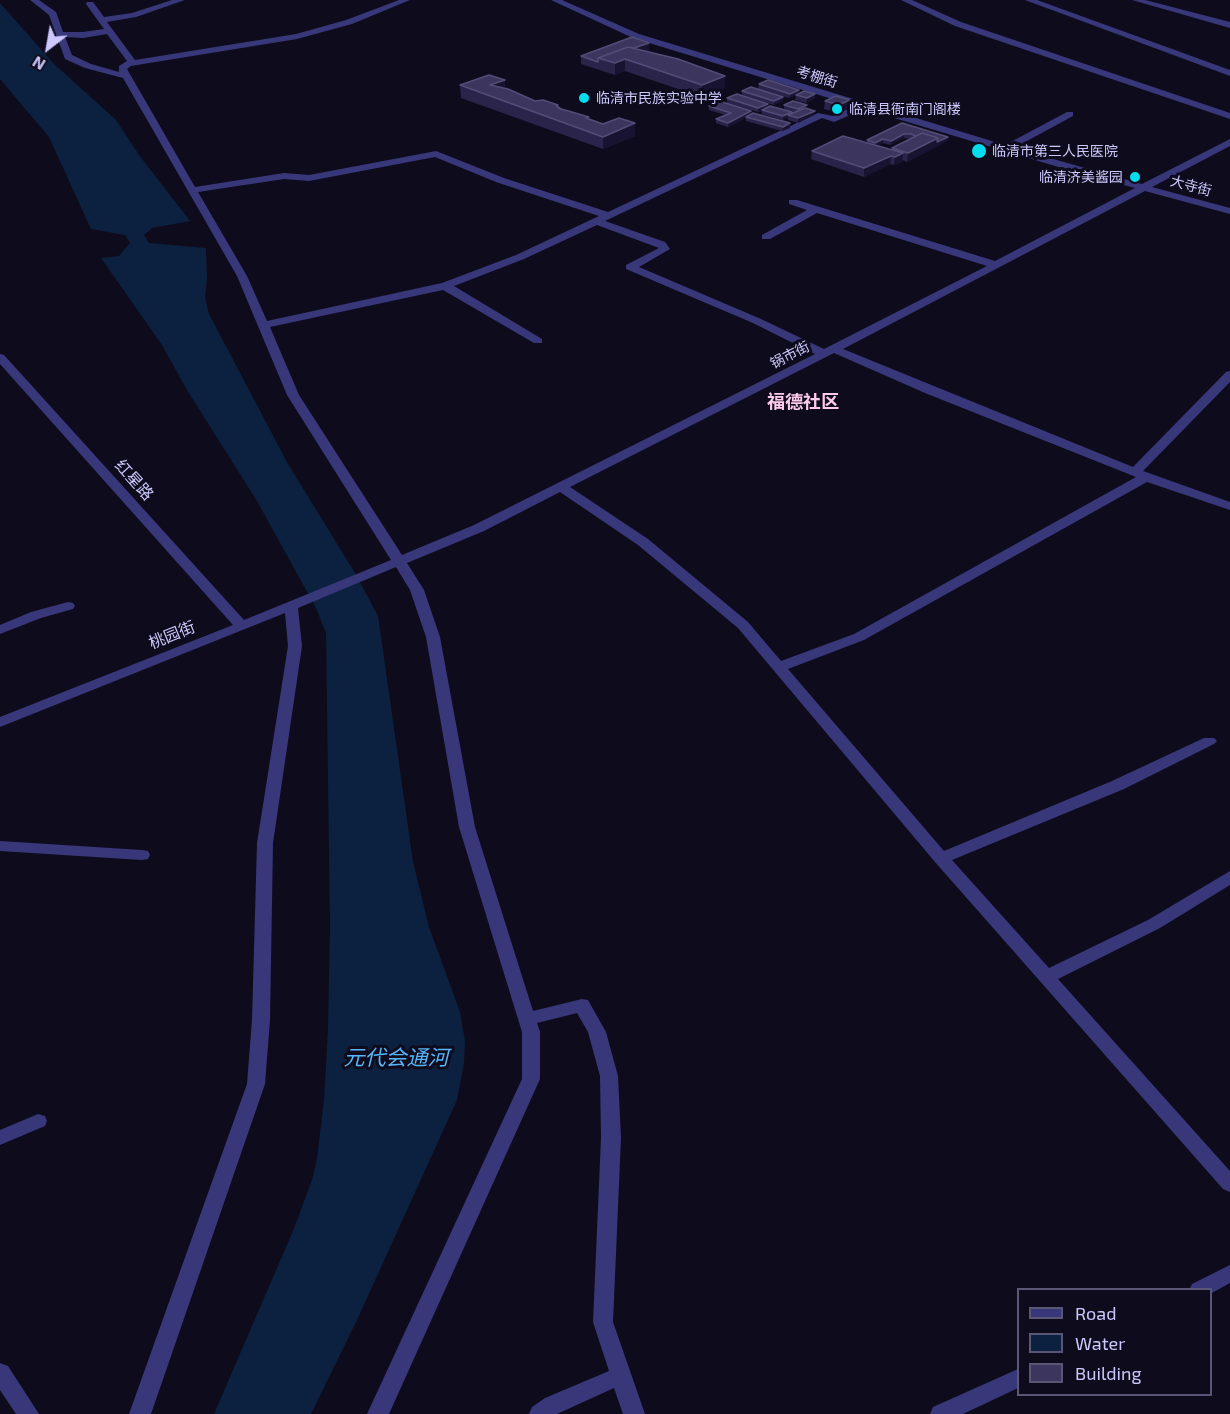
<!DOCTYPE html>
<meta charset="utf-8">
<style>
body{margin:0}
#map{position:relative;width:1230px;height:1414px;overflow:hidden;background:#0e0c1c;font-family:"Exo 2",sans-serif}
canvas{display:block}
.legend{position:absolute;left:1017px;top:1288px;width:195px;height:108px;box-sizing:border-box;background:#0e0c1c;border:2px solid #5a5776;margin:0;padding:8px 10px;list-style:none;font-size:18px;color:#ccc8fe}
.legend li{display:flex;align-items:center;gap:12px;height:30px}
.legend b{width:30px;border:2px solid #5a5776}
.north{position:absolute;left:18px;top:18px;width:60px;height:60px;-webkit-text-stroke:4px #0e0c1c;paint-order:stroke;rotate:211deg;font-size:16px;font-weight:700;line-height:24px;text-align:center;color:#ccc8fe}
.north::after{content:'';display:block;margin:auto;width:21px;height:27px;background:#ccc8fe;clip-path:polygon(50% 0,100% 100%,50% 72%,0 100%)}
</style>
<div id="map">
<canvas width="1230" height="1414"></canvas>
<ul class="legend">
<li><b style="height:8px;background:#38377a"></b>Road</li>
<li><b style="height:16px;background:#0c213f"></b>Water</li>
<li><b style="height:16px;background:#3c365e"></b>Building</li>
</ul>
<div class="north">N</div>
</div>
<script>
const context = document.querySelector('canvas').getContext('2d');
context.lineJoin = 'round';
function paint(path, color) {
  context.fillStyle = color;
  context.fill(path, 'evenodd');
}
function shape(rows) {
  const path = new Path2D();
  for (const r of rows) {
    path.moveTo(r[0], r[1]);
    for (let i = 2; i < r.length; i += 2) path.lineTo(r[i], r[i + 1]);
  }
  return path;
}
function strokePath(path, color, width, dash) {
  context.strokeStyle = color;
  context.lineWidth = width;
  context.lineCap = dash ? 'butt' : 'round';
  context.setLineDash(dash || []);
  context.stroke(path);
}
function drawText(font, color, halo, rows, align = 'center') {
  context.font = font + ' "Exo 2","Noto Sans SC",sans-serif';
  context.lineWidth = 6;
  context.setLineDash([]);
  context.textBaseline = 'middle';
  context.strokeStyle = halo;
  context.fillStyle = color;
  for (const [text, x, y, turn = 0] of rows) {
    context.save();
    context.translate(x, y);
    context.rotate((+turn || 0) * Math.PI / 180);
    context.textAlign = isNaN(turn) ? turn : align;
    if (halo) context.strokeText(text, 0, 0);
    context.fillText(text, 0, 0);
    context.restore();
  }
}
paint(shape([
 [0,3,53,63,116,120,139,155,190,221,152,228,144,235,149,243,206,248,207,278,205,297,209,314,288,464,355,573,378,616,413,862,429,927,460,1012,465,1041,464,1063,457,1100,357,1320,311,1414,214,1414,293,1231,312,1180,317,1159,324,1100,328,1030,330,925,326,633,316,608,257,501,187,390,162,345,101,258,119,256,130,243,125,235,91,229,49,137,0,79]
]), '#0c213f');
paint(shape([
 [30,0,39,0,56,12,63,32,83,32,104,29,86,4,87,2,93,2,104,17,132,13,172,0,185,0,136,17,107,22,135,60,296,34,346,20,399,0,410,0,352,24,297,39,131,66,127,69,195,187,284,173,309,175,436,151,504,178,608,212,818,113,833,116,855,106,633,38,551,0,562,0,639,34,1005,145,1067,112,1073,112,1073,116,1014,148,1142,184,1230,139,1230,146,1152,187,1230,208,1230,214,1145,191,843,349,1133,467,1226,372,1230,371,1230,382,1143,471,1230,502,1230,510,1147,482,864,640,788,669,944,851,1112,781,1204,738,1214,738,1217,741,1214,744,1124,789,952,860,1049,968,1148,920,1230,871,1230,885,1160,928,1058,979,1230,1171,1230,1192,1223,1189,935,862,738,628,638,545,560,492,484,531,407,563,424,590,440,637,475,827,533,1011,582,999,588,1000,606,1032,618,1076,621,1138,613,1322,645,1414,623,1414,614,1388,557,1414,529,1414,532,1407,545,1398,609,1371,593,1322,601,1138,600,1076,588,1032,577,1013,537,1023,540,1032,540,1079,389,1414,367,1414,522,1079,522,1032,459,827,426,637,410,590,396,567,298,608,302,646,273,843,270,1020,265,1084,151,1414,129,1414,247,1084,252,1020,257,843,288,646,285,613,0,727,0,717,233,625,0,364,0,354,4,355,244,620,391,560,287,395,237,276,123,78,85,68,65,59,49,15,30,0],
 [107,34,127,61,119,66,119,72,91,64,72,55,65,37,83,38,107,34],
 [864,109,1072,171,1135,188,995,261,797,200,789,200,789,204,807,210,762,235,762,239,770,239,817,213,987,266,824,349,761,319,639,267,670,249,665,242,605,221,822,118,834,122,864,109],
 [435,157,496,182,599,216,516,255,442,283,267,321,247,276,198,192,284,179,309,181,435,157],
 [597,225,659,248,626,265,626,269,753,323,815,354,474,525,402,555,299,395,270,327,443,290,534,343,542,343,542,339,454,286,524,259,597,225],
 [834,353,925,393,1136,477,854,634,781,661,748,622,648,539,570,487,834,353],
 [901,0,912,0,961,22,1230,113,1230,119,955,26,901,0],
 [1025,0,1037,0,1230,70,1230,76,1025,0],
 [1132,0,1145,0,1230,22,1230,28,1132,0],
 [68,602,73,603,75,606,73,609,41,618,0,634,0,625,31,612,68,602],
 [0,841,142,850,148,851,150,855,148,859,142,860,0,851,0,841],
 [38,1114,45,1116,47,1121,45,1126,0,1145,0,1130,38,1114],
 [1230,1265,1230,1283,1210,1294,1210,1290,1189,1290,1192,1284,1230,1265],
 [0,1363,8,1366,39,1414,16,1414,0,1390,0,1363],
 [1018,1369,1018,1388,963,1414,930,1414,933,1407,1018,1369]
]), '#38377a');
paint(shape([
 [649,43,649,51,647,51,725,76,725,88,702,97,625,71,615,75,581,64,581,56],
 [505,80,505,88,535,101,558,105,558,107,560,108,560,109,635,136,603,149,461,98,460,85],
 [759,84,799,90,799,94,789,98,758,89],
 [742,91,783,101,774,105,742,95],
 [815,94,815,98,806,103,795,100,796,95],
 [727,98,768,104,768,107,792,112,791,114,795,112,784,109,784,105,806,108,814,115,798,123,788,120,788,118,783,120,762,114,762,111,758,112,727,103],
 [825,101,850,108,839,113,824,109],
 [709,106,790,123,790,128,782,131,746,121,746,118,728,127,716,123,716,119,725,115,709,110],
 [902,123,948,137,947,141,907,162,902,160,902,162,894,165,890,164,864,177,811,159,812,151,867,143,867,140],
 [904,138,911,139,892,148,891,150,877,146,883,143,890,145]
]), '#2a244b');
paint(shape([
 [649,43,649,51,625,60,625,71,615,75,615,63,604,60],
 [725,76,725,88,702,97,702,85],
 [505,80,505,92,490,97,490,85],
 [799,90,799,94,789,98,790,94],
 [815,94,815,98,806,103,807,98],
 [783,97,783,101,774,105,774,101],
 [850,100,850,108,839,113,839,105],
 [768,104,768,108,758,112,758,108],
 [807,105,806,109,798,113,798,109],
 [751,111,750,116,746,117,746,118,728,127,728,123],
 [815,111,814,115,798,123,798,118],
 [792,112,791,116,788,115,788,118,783,120,783,116],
 [635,123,635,136,603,149,603,137],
 [790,123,790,128,782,131,783,127],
 [904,134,904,138,890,145,891,141],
 [948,137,947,141,907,162,908,153,938,138],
 [883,139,883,143,875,147,875,143],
 [903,153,902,162,894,165,895,157],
 [891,156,890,164,864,177,864,168]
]), '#181330');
const building = shape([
 [632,37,649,43,634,48,628,47,598,58,598,62,581,56,632,37],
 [628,47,678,59,725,76,702,85,625,59,615,63,598,58,628,47],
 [489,75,505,80,490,85,508,89,535,101,543,100,558,105,556,106,560,108,558,108,589,117,586,118,603,124,619,118,635,123,603,137,460,85,489,75],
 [768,80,799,90,790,94,759,84,768,80],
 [751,87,783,97,774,101,742,91,751,87],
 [804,91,815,94,807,98,796,95,804,91],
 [737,94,768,104,758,108,727,98,737,94],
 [836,96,850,100,839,105,825,101,836,96],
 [719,101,751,111,728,123,716,119,731,113,709,106,719,101],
 [793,101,807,105,798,109,784,105,793,101],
 [770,106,792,112,783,116,762,110,770,106],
 [805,108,815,111,798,118,788,115,805,108],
 [753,113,790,123,783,127,746,117,753,113],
 [902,123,948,137,937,142,938,138,922,133,916,136,911,134,904,134,891,141,883,139,875,143,867,140,902,123],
 [922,133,938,138,908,153,892,148,922,133],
 [843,136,903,153,895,157,891,156,864,168,812,151,843,136]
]);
paint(building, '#3c365e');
strokePath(building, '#524d77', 1.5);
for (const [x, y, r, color] of [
 [584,98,6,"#04dded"],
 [837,109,6,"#04dded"],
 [979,151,8,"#04dded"],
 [1135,177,6,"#04dded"]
]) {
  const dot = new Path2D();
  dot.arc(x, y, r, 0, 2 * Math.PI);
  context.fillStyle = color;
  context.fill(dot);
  strokePath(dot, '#0e0c1c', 2);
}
drawText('14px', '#ccc8fe', '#0e0c1c', [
 ["考棚街",817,77,17],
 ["大寺街",1191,186,15],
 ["锅市街",790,355,-27]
]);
drawText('14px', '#ccc8fe', '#0e0c1c', [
 ["临清市民族实验中学",596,98],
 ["临清县衙南门阁楼",849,109],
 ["临清市第三人民医院",992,151],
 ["临清济美酱园",1123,177,"right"]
], 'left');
drawText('16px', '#ccc8fe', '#0e0c1c', [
 ["红星路",134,480,48],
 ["桃园街",172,635,-22]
]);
drawText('bold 18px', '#fecaec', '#0e0c1c', [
 ["福德社区",803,402]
]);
drawText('italic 21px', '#58b5fc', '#0e0c1c', [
 ["元代会通河",396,1058]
]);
</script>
